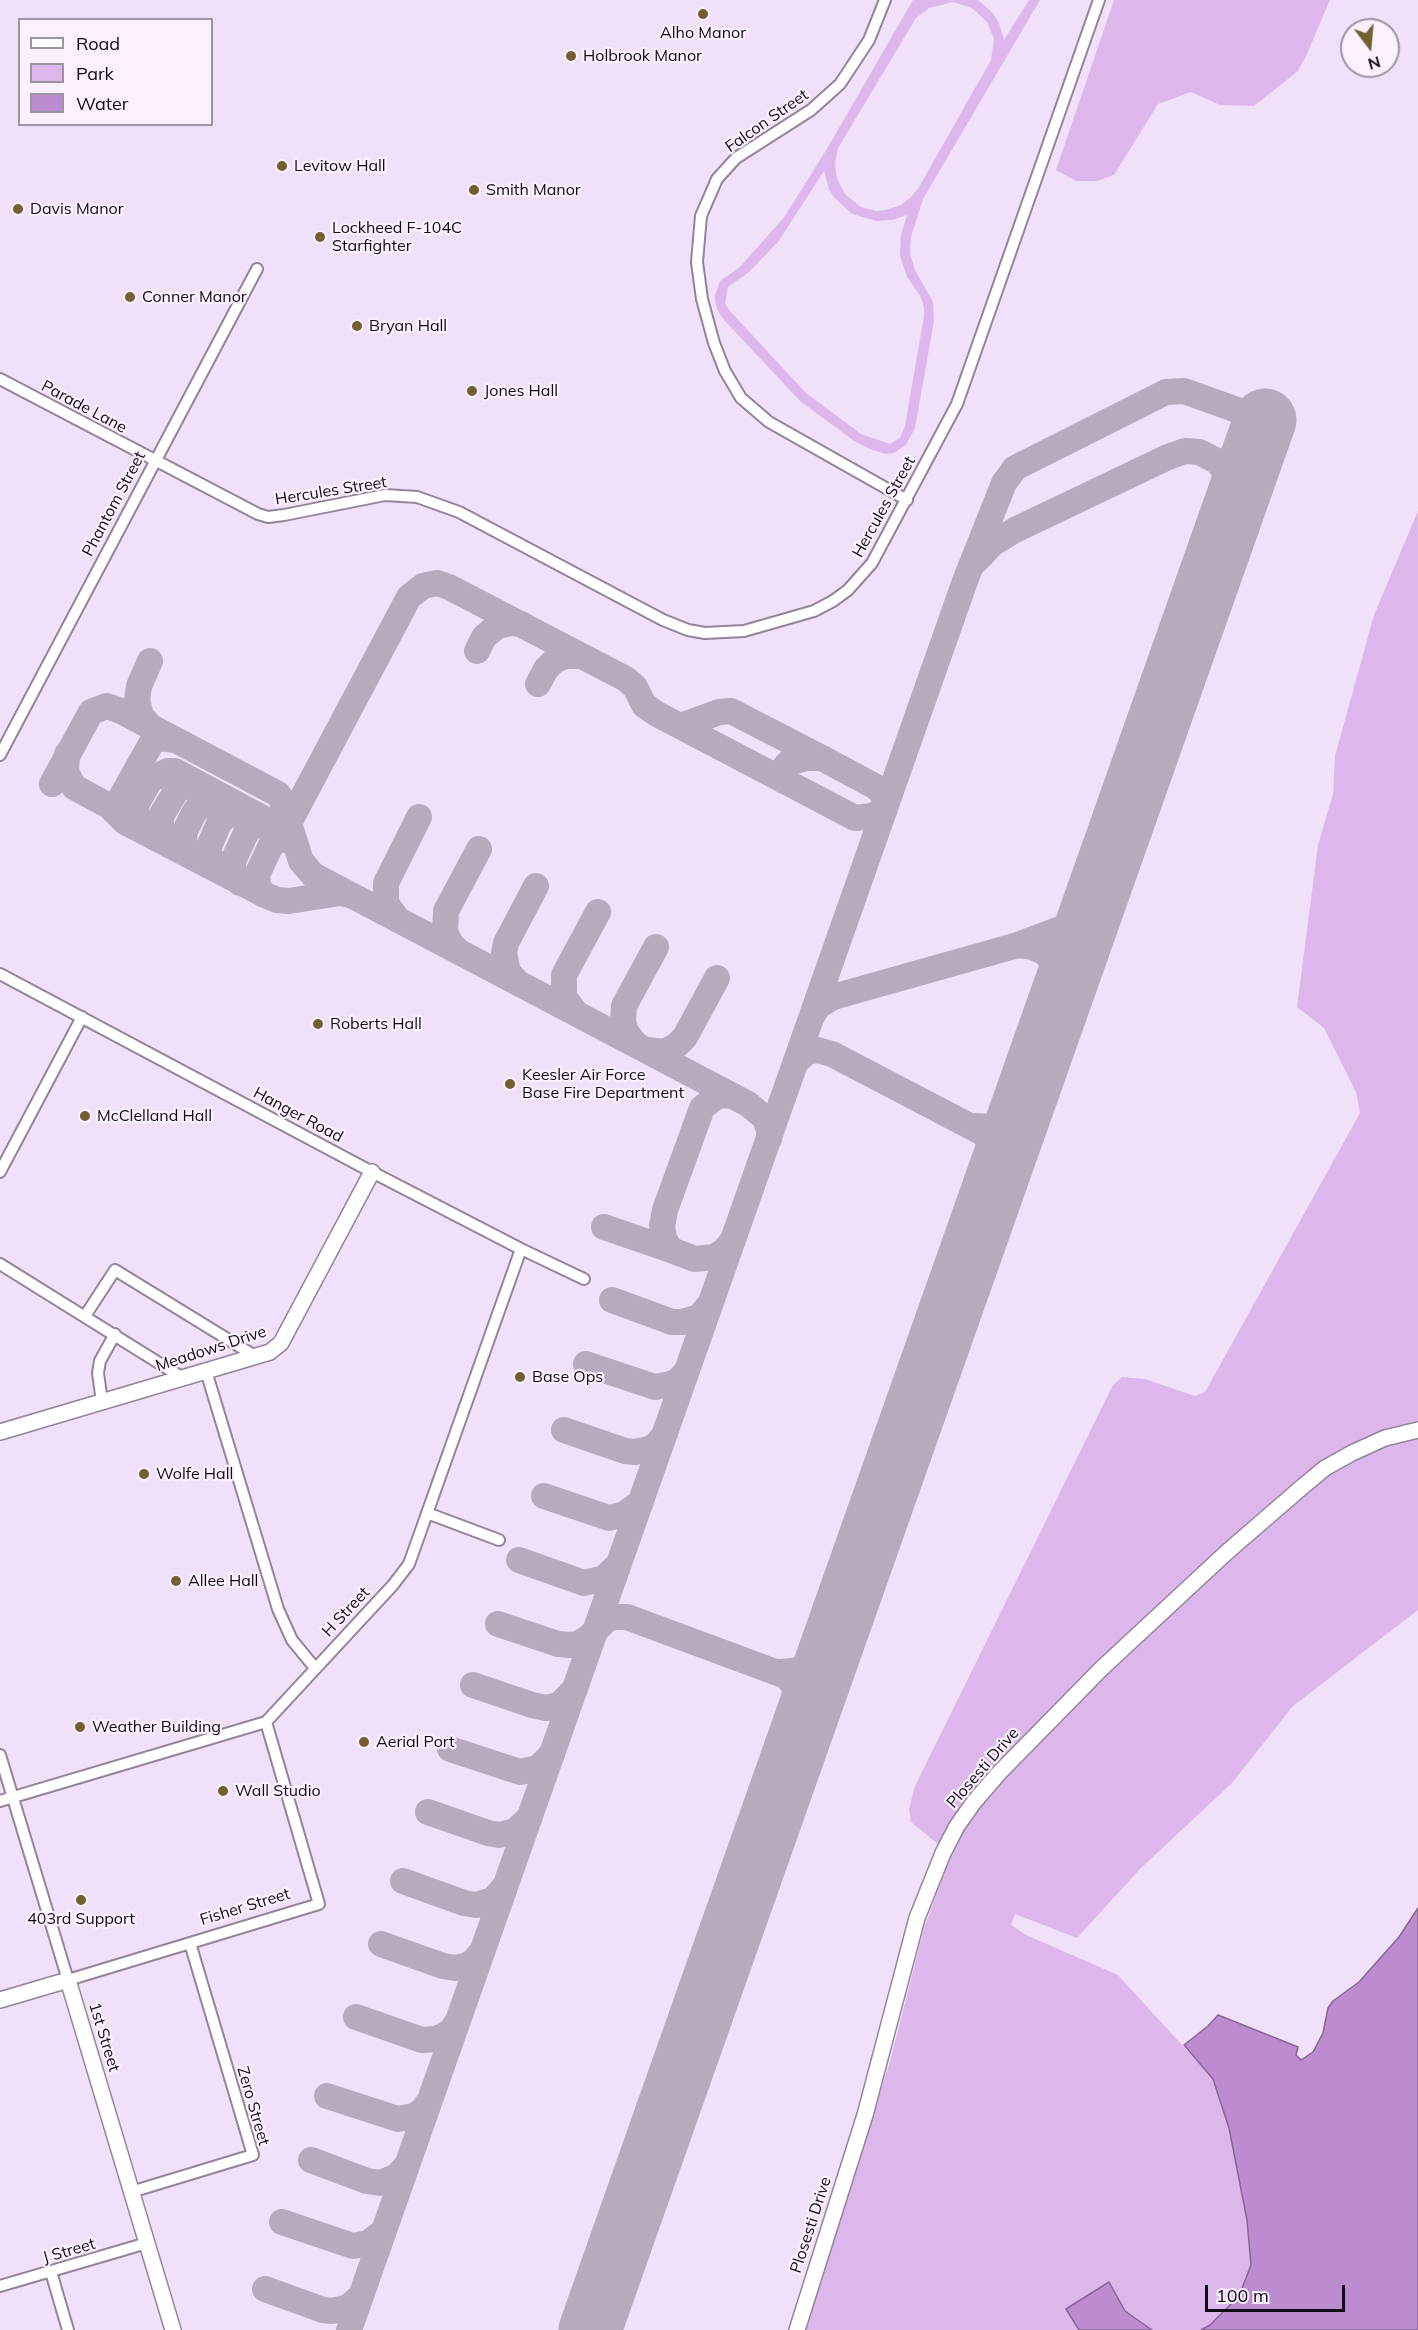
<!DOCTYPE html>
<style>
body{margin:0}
#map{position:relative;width:1418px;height:2330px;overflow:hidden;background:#f1e0f9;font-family:Mulish,sans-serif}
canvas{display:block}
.legend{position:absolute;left:18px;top:18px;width:195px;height:108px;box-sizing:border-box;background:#fbf0ff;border:2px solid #9d94a1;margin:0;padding:8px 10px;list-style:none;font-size:18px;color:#110b13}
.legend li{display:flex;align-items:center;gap:12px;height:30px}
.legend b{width:30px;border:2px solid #9d94a1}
.north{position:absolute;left:1340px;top:18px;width:60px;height:60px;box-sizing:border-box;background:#fbf0ff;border:2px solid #9d94a1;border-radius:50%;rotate:164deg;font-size:16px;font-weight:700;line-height:24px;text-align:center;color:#110b13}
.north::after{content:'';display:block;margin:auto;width:21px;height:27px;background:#745f2e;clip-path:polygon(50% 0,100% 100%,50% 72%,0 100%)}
.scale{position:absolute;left:1205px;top:2285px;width:140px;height:27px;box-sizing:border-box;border:3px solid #110b13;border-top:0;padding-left:8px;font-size:18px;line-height:21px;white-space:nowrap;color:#110b13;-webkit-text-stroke:4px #fbf0ff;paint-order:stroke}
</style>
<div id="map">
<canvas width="1418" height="2330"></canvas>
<ul class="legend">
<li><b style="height:8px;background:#fff"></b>Road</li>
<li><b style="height:16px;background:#ddb7ec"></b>Park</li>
<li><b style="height:16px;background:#bd8cd0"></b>Water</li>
</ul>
<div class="north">N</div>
<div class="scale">100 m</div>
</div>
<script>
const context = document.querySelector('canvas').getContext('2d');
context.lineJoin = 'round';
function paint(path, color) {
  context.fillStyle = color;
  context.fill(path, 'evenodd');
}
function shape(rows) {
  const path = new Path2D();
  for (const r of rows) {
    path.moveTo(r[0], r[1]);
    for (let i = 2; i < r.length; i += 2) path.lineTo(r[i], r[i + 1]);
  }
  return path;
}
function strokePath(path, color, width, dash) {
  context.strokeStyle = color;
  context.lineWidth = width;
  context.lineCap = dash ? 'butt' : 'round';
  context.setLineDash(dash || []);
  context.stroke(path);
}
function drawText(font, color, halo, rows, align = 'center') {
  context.font = font + ' Mulish,sans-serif';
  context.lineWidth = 4.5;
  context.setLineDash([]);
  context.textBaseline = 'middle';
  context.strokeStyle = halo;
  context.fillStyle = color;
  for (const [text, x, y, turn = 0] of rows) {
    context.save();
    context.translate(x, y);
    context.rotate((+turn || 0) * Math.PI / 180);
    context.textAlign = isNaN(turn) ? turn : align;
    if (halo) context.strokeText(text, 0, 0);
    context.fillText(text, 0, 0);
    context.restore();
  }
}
paint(shape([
 [913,0,978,0,993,13,999,23,1004,40,1029,0,1040,0,923,199,911,237,910,254,915,270,933,302,934,321,915,428,906,445,894,453,886,454,870,449,854,441,800,401,726,322,719,313,715,302,715,295,720,281,740,267,785,216,828,147],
 [953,2,972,8,987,22,994,39,991,60,919,187,912,196,901,205,885,210,876,211,861,207,846,195,837,179,835,164,838,148,916,18,929,8],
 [824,171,829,189,834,197,852,214,876,221,892,220,907,215,901,235,900,256,907,277,921,297,924,308,924,316,905,426,900,438,890,444,861,434,806,393,729,310,725,303,728,287,749,272,778,242],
 [1114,0,1330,0,1306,56,1298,71,1254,106,1220,105,1191,92,1158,104,1114,175,1097,181,1076,181,1056,170],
 [1418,511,1418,1610,1293,1706,1232,1783,1141,1868,1077,1938,1015,1914,1011,1925,1026,1935,1118,1975,1213,2079,1229,2128,1247,2220,1251,2265,1239,2296,1210,2325,1201,2330,1152,2330,1125,2311,1067,2309,1079,2330,805,2330,891,2058,924,1928,951,1855,911,1822,909,1809,915,1786,1113,1385,1122,1377,1145,1379,1195,1396,1205,1392,1360,1113,1356,1092,1324,1028,1297,1007,1318,845,1333,794,1335,756,1374,615]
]), '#ddb7ec');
const water = shape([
 [1418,1908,1418,2330,1201,2330,1210,2325,1239,2296,1251,2265,1247,2220,1229,2128,1213,2079,1184,2045,1208,2026,1218,2015,1298,2047,1296,2055,1301,2060,1313,2052,1323,2033,1328,2008,1333,2001,1359,1982,1399,1937,1418,1908],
 [1109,2282,1125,2311,1152,2330,1079,2330,1066,2309,1109,2282]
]);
paint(water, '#bd8cd0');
strokePath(water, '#896597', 1.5);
strokePath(shape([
 [977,560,992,544,1015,530,1168,457,1185,451,1199,452,1217,461,1227,474,1234,489,1233,508],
 [477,651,484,637,497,626,511,623,521,624],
 [538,684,546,669,554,661,565,656,581,656],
 [150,726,141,716,137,700,139,686,150,661],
 [681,726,719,712,731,711,822,758],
 [67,754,66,772,74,787,109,806,125,822,263,894,277,900,289,901,340,893,351,895],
 [784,781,783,769,788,763,806,758,822,758,876,787,884,795,887,802],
 [52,784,91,712,107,706,121,711,278,794,281,798,301,861,313,875,748,1104,765,1118,769,1130,769,1139],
 [120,799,152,742,160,738,175,740],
 [289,823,409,597,423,586,437,583,449,587,626,679,635,687,644,705,657,714,855,818,872,816,885,809],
 [145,832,137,823,135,816,137,803,150,780,168,771,175,771,279,827,294,840],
 [169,845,161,831,161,816,176,791,183,787,200,785],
 [194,858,185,846,184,839,185,831,195,811,208,800,221,798,230,801],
 [219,871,213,864,208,849,220,821,235,811,252,813],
 [240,883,233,869,233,861,245,835,249,829,258,824,274,824],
 [263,894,258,886,257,875,271,845,281,838,288,838,296,846],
 [398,920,386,903,386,883,419,817],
 [1018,945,1063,928,1080,915,1099,896],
 [458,951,451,944,445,932,446,911,479,849],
 [517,982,508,972,504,953,506,943,536,886],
 [576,1013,564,997,564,975,598,912],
 [813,1015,818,1006,833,997,1018,945,1032,947,1044,952,1054,962,1060,976,1062,999],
 [636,1045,626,1032,623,1022,624,1006,656,947],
 [647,1050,665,1052,677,1045,685,1037,717,978],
 [796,1062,807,1052,817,1050,832,1054,981,1132,998,1146,1002,1155,1001,1168],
 [972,1126,991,1127,1001,1124,1022,1108],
 [604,1227,671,1250],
 [733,1240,724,1251,714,1257,695,1259,671,1250,664,1239,662,1226,665,1210,702,1108,718,1095,733,1096],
 [612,1300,672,1322,682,1322,699,1317,711,1303],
 [586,1364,655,1387,671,1384,679,1380,687,1370],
 [564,1430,625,1451,635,1452,649,1449,657,1444,665,1434],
 [544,1496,609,1518,625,1514,641,1502],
 [519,1560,584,1583,604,1578,619,1564],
 [498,1624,558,1644,570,1645,578,1644,588,1638,605,1621,612,1617,627,1617,786,1676,802,1695,807,1708,807,1718],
 [779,1672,794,1671,804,1668,832,1645],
 [473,1685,532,1705,546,1708,559,1705,575,1689],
 [450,1749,520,1772,538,1768,552,1754],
 [428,1812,488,1833,499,1835,515,1831,529,1818],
 [403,1881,464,1903,476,1905,493,1900,505,1886],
 [381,1944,443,1966,455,1968,465,1966,474,1961,483,1950],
 [356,2017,422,2040,436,2039,443,2036,451,2031,458,2021],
 [327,2096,398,2119,414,2116,423,2110,430,2100],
 [311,2160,367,2181,380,2183,396,2177,407,2165],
 [282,2222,353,2246,368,2243,383,2232],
 [265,2289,323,2310,332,2311,348,2307,360,2297],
 [349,2330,965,581,1004,483,1015,468,1166,392,1184,391,1265,420]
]), '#b7a9be', 26);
strokePath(shape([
 [590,2330,1265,420]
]), '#b7a9be', 63);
const street = shape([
 [885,0,869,40,840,84,811,110,736,158,717,179,701,216,697,262,702,299,714,343,725,371,741,398,769,422,907,500],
 [0,379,258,514,268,517,284,515,385,495,417,497,459,512,663,620,688,630,705,633,744,631,814,611,833,601,848,590,872,563,957,404,1099,0],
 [0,755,257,269],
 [0,974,372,1172,521,1249,584,1279],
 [0,1172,82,1017],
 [0,1264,183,1378],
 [85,1316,115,1270,255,1356],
 [206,1371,278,1609,292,1640,315,1668],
 [102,1402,98,1373,100,1361,115,1334],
 [427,1513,499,1540],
 [0,1755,68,1980,319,1904,266,1722],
 [0,1801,266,1722,393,1585,409,1564,521,1249],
 [131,2192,253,2155,190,1943],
 [51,2272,68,2330],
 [0,2286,147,2243]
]);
const secondary = shape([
 [0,1432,270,1352,281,1343,372,1172],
 [0,2000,68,1980,173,2330],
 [797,2330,865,2115,917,1918,943,1853,957,1826,974,1802,999,1773,1101,1669,1227,1552,1301,1488,1325,1468,1352,1453,1385,1438,1418,1430]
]);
strokePath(street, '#94849a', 14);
strokePath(secondary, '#94849a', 18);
strokePath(street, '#fff', 10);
strokePath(secondary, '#fff', 15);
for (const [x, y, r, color] of [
 [703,14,6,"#745f2e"],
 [571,56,6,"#745f2e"],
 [282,166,6,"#745f2e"],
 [474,190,6,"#745f2e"],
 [18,209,6,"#745f2e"],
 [320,237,6,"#745f2e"],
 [130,297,6,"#745f2e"],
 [357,326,6,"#745f2e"],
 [472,391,6,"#745f2e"],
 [318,1024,6,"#745f2e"],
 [510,1084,6,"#745f2e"],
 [85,1116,6,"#745f2e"],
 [520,1377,6,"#745f2e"],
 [144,1474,6,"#745f2e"],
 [176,1581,6,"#745f2e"],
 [80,1727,6,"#745f2e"],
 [364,1742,6,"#745f2e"],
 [223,1791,6,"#745f2e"],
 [81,1900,6,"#745f2e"]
]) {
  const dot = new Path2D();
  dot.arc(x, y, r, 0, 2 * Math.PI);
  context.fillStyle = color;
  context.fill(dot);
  strokePath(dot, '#fbf0ff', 2);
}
drawText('16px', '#110b13', '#fbf0ff', [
 ["Alho Manor",703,33,"center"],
 ["Holbrook Manor",583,56],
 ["Levitow Hall",294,166],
 ["Smith Manor",486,190],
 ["Davis Manor",30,209],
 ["Lockheed F-104C",332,228],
 ["Starfighter",332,246],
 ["Conner Manor",142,297],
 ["Bryan Hall",369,326],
 ["Jones Hall",484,391],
 ["Roberts Hall",330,1024],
 ["Keesler Air Force",522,1075],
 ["Base Fire Department",522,1093],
 ["McClelland Hall",97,1116],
 ["Base Ops",532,1377],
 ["Wolfe Hall",156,1474],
 ["Allee Hall",188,1581],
 ["Weather Building",92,1727],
 ["Aerial Port",376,1742],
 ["Wall Studio",235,1791],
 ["403rd Support",81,1919,"center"]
], 'left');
drawText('16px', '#110b13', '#fbf0ff', [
 ["Falcon Street",767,121,-35],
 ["Parade Lane",84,407,28],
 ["Hercules Street",331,491,-9],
 ["Phantom Street",114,504,-62],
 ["Hercules Street",884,507,-61],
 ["Hanger Road",298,1115,28],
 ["Meadows Drive",211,1349,-18],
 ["H Street",346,1612,-47],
 ["Plosesti Drive",983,1768,-49],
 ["Fisher Street",245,1907,-17],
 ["1st Street",104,2037,73],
 ["Zero Street",253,2106,74],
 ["Plosesti Drive",811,2225,-72],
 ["J Street",69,2251,-16]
]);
</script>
